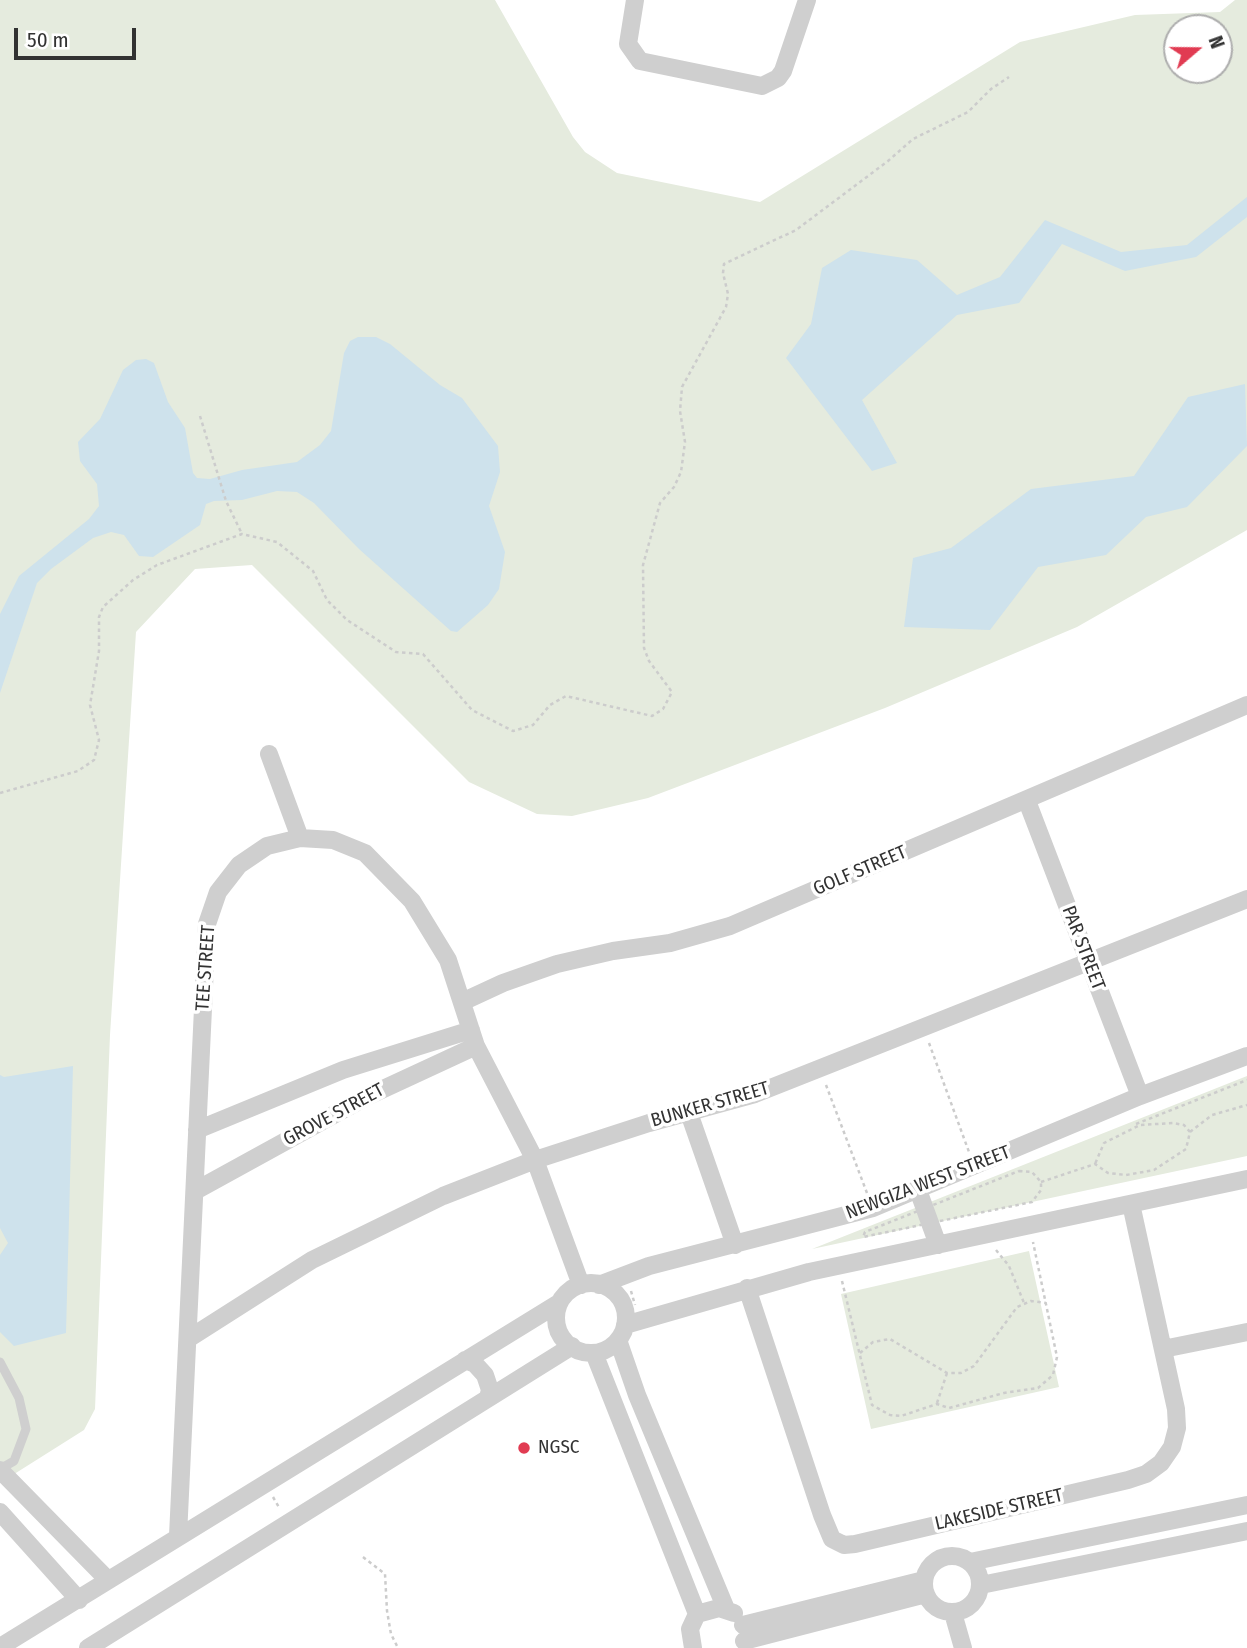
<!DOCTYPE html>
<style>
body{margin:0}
#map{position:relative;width:1247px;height:1648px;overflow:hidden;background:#fff;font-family:"Fira Sans Condensed",sans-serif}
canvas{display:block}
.north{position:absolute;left:1163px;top:14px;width:70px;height:70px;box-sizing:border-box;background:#fff;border:2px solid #adadad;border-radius:50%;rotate:70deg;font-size:19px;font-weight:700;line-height:28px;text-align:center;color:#323232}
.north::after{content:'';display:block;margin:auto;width:24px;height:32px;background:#e13b52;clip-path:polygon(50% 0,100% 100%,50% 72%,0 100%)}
.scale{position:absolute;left:14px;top:28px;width:122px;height:32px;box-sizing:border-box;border:4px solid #323232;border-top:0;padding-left:9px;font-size:21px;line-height:24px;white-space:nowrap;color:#323232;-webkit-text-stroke:5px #fff;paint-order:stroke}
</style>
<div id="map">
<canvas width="1247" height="1648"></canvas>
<div class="north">N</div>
<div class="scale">50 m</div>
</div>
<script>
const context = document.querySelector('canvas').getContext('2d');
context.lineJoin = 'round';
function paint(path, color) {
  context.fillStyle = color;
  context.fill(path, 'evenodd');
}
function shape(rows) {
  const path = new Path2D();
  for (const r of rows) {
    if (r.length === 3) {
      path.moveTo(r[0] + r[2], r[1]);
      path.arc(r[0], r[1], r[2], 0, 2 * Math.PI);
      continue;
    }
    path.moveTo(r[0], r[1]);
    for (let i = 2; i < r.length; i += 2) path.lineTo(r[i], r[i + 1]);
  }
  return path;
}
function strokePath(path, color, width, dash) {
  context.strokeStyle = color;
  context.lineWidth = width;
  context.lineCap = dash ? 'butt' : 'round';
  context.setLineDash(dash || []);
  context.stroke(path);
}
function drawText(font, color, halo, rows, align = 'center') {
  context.font = font + ' "Fira Sans Condensed",sans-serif';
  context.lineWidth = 7;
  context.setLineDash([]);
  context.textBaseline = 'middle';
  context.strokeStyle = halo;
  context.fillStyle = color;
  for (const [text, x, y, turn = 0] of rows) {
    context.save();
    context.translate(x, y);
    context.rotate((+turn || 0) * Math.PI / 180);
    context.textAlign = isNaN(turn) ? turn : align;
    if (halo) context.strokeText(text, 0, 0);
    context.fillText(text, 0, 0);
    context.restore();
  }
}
paint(shape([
 [0,0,495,0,573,137,585,152,617,173,760,202,1020,42,1135,15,1220,12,1235,0,1247,0,1247,530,1077,627,885,708,648,798,572,816,537,814,469,782,252,565,195,569,136,632,110,1035,95,1409,84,1430,0,1483],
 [1177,28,1219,28,1219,70,1177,70],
 [1247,1076,1247,1156,812,1249],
 [1029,1251,1059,1387,871,1429,841,1294]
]), '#e5ebde');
paint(shape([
 [1247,197,1247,217,1196,257,1125,271,1062,244,1019,303,957,315,862,400,897,463,872,471,786,358,811,324,822,268,851,250,917,260,957,295,1000,277,1045,220,1121,252,1187,245],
 [358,337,376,337,390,344,440,385,462,398,498,446,500,472,489,506,505,552,499,589,488,605,457,632,451,631,359,549,314,503,297,492,277,491,242,500,214,501,206,504,200,525,153,557,139,556,124,535,111,532,93,538,51,569,37,583,0,693,0,614,19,576,89,519,99,506,97,484,80,461,78,442,100,419,123,370,136,360,146,359,154,363,168,402,185,428,193,473,197,478,210,479,242,470,297,462,320,445,331,431,344,353,350,341],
 [1245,384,1247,446,1187,507,1146,517,1106,555,1038,567,990,630,904,627,913,558,951,548,1031,489,1134,476,1188,397],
 [73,1066,66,1333,14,1346,0,1332,0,1255,8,1243,0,1228,0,1075,4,1077]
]), '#cee2ec');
strokePath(shape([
 [200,416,226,501,242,534],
 [0,793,78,771,94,760,99,740,90,705,99,651,99,617,103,607,133,580,157,565,242,534,277,542,313,571,327,600,347,620,396,652,423,654,472,710,513,731,533,725,550,705,566,696,652,716,663,709,672,692,649,661,644,648,643,565,660,503,674,487,681,472,685,442,680,411,682,387,726,307,728,294,723,273,724,264,796,230,888,161,913,139,968,112,991,89,1009,77],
 [929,1043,969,1152],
 [826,1085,867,1193],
 [1136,1124,1247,1080],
 [1190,1132,1212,1115,1247,1105],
 [1019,1171,1032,1172,1041,1182,1041,1190,1032,1202,863,1237,865,1232,1019,1171],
 [1041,1182,1095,1164,1108,1173,1126,1175,1154,1170,1186,1149,1190,1132,1184,1125,1173,1123,1140,1125,1104,1143,1095,1164],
 [996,1250,1009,1266,1024,1303],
 [842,1281,872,1405,890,1415,901,1416,937,1404,949,1408,1004,1393,1038,1388,1053,1375,1057,1357,1033,1242],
 [631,1291,635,1305],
 [860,1353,873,1342,890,1339,947,1373,961,1373,974,1366,1017,1307,1031,1301,1046,1303],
 [937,1403,947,1373],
 [273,1497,280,1509],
 [363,1557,385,1574,387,1611,391,1634,398,1648]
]), '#ccc', 2.5, [3.5, 3.5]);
strokePath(shape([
 [0,1362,19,1398,26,1429,14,1461,0,1469]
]), '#cfcfcf', 9);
strokePath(shape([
 [635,0,628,44,640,61,762,86,778,78,783,71,807,0],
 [269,754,300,838],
 [1027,801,1140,1096],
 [462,1002,503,983,557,964,613,951,670,943,730,926,1247,705],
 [689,1113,735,1245],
 [197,1130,343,1070,471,1030],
 [918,1190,938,1245],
 [195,1191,366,1097,476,1046],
 [591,1318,35],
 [599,1285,649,1266,873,1208,1140,1096,1247,1056],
 [747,1288,822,1515,832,1539,844,1545,855,1544,1128,1480,1146,1474,1161,1463,1172,1447,1177,1428,1176,1409,1131,1204],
 [625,1325,809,1272,1247,1179],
 [188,1339,312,1260,443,1196,535,1160,649,1123,755,1094,1247,899],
 [618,1340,637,1395,726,1609],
 [1163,1349,1247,1332],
 [594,1353,697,1614],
 [465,1360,475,1364,485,1375,490,1390,488,1398],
 [0,1470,108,1580],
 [0,1512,79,1600],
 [178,1536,207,924,218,892,239,865,267,846,300,838,333,840,365,853,412,901,448,960,476,1046,535,1160,581,1285],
 [952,1584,28],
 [970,1562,1247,1505],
 [981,1585,1247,1531],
 [953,1613,963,1648],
 [743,1625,924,1580],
 [744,1641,926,1594],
 [0,1647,559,1303],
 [88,1648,572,1346],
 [693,1648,690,1629,697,1614,719,1608,734,1613]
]), '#cfcfcf', 18);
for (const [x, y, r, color] of [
 [524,1448,7,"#e13b52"]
]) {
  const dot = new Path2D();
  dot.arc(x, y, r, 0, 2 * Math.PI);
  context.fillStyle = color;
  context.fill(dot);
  strokePath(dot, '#fff', 2.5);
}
drawText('19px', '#323232', '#fff', [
 ["GOLF STREET",860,871,-23],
 ["PAR STREET",1083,948,69],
 ["TEE STREET",206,968,-86],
 ["BUNKER STREET",710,1105,-16],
 ["GROVE STREET",334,1115,-28],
 ["NEWGIZA WEST STREET",928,1183,-21],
 ["LAKESIDE STREET",999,1510,-13]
]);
drawText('19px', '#323232', '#fff', [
 ["NGSC",538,1448]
], 'left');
</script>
